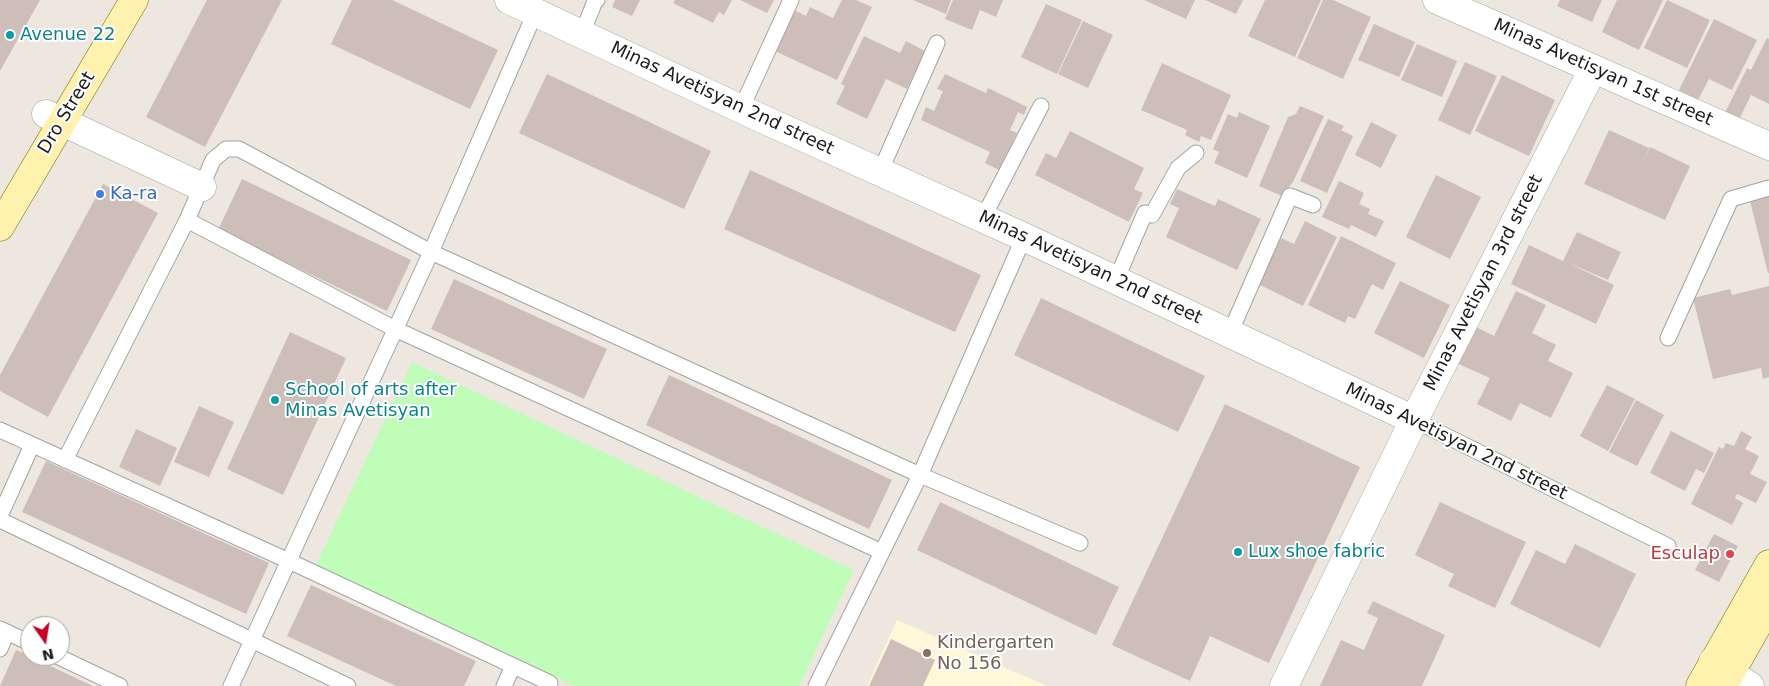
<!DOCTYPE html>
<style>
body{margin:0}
#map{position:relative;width:1769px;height:686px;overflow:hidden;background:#eee7e0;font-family:"DejaVu Sans",sans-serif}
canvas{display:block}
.north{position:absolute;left:20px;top:616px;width:50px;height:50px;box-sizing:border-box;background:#fff;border:1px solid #a4a4a4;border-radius:50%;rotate:167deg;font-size:14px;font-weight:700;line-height:20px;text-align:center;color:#1c1c1c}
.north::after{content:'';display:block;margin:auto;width:18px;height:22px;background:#c70028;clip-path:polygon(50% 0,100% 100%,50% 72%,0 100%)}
</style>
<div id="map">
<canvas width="1769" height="686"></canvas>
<div class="north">N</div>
</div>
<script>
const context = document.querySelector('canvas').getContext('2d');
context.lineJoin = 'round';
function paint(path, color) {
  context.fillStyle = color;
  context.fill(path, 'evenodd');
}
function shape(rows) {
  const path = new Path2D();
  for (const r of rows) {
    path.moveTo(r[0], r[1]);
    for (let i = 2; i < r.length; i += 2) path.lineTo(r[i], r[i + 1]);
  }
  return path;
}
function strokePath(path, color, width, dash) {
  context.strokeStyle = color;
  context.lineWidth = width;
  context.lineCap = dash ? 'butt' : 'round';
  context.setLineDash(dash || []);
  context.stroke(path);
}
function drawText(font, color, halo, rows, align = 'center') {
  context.font = font + ' "DejaVu Sans",sans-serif';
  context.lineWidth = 4;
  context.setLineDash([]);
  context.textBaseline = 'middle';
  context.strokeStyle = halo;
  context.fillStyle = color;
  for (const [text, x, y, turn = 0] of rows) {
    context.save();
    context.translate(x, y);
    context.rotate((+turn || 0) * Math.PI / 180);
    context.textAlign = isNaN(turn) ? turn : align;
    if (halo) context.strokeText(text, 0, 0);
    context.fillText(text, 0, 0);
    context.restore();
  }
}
paint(shape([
 [897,620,1047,686,867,686]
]), '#fff7d8');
paint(shape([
 [412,362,854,570,799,686,574,686,316,565]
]), '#c0fdb8');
paint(shape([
 [0,0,40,0,0,71],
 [207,0,282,0,205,147,146,117],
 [352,0,392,0,498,50,470,109,331,44],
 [615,0,640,0,632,16,612,7],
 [675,0,732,0,724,15,719,12,713,23,673,3],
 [740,0,774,0,767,13],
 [842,0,856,0,872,7,837,80,775,51,794,10,806,16,810,7,833,18],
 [913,0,951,0,946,14],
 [953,0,1003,0,996,17,980,10,972,30,945,19],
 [1144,0,1195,0,1186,19],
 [1205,0,1243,0,1236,14],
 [1265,0,1321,0,1295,57,1248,36],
 [1323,0,1333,0,1371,17,1343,79,1297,58],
 [1560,0,1602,0,1592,22,1557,6],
 [1617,0,1663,0,1639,50,1602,32],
 [1667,0,1710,20,1687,68,1644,48],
 [1046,4,1082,20,1057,74,1021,57],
 [1714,19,1757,40,1732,90,1709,79,1698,100,1679,90],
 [1083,21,1113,35,1088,88,1058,74],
 [1374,24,1415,42,1399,77,1358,60],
 [864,36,900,53,906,41,925,51,907,89,886,79,867,119,836,104,845,86,841,84],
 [1767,38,1769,39,1769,104,1751,95,1739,120,1725,113,1747,68,1751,70],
 [1417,44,1457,61,1442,97,1401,80],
 [1465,62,1497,76,1470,135,1438,120],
 [1162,63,1231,95,1211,140,1201,136,1199,142,1185,135,1187,130,1141,110],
 [547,74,711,151,684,209,519,133],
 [945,74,986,93,988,88,1027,107,1024,115,1018,112,1010,130,1017,133,999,170,985,163,990,152,921,120,926,107,934,111,943,91,937,89],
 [1502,75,1555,100,1529,156,1475,131],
 [1300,106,1324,116,1293,182,1282,196,1259,186,1288,117,1296,114],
 [1239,112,1270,126,1247,178,1214,163,1219,152,1213,149,1228,114,1237,118],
 [1328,119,1344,126,1341,130,1353,136,1327,193,1300,181],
 [1371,122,1397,135,1381,168,1355,155],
 [1609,130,1649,148,1642,164,1650,147,1690,166,1665,220,1584,184],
 [1070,131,1144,168,1134,189,1143,193,1129,222,1035,175,1046,153,1056,158],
 [750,170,981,275,955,332,724,229],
 [1436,175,1481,197,1450,259,1406,237],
 [242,179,411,260,387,311,218,230],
 [1339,181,1364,193,1359,204,1370,209,1368,214,1384,221,1376,237,1351,225,1349,229,1322,217],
 [103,184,158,213,48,417,0,391,0,375],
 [1177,189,1215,206,1218,199,1261,219,1237,270,1166,237,1179,208,1170,204],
 [1769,196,1769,273,1768,273,1750,201],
 [1305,221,1337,237,1303,306,1258,284,1281,238,1294,244],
 [1577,232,1621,252,1608,280,1566,262,1614,285,1596,324,1511,284,1529,245,1563,261],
 [1341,236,1396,263,1383,290,1372,284,1355,319,1348,316,1345,323,1308,305],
 [454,279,607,349,584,399,431,329],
 [1400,281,1450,305,1424,358,1374,333],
 [1769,286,1769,377,1763,379,1761,368,1713,379,1693,298,1730,289,1732,295],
 [1516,291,1546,305,1532,333,1556,345,1548,361,1573,373,1551,418,1520,403,1511,421,1477,404,1490,378,1454,362,1472,325,1494,336],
 [1041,298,1205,376,1178,432,1014,355],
 [290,332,346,358,283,495,227,469],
 [669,375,892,480,869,529,646,425],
 [1607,385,1635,399,1608,451,1580,436],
 [1636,400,1664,415,1637,466,1609,452],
 [1225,404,1360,467,1269,663,1210,636,1190,681,1112,645],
 [199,406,234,422,209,477,174,462],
 [136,429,177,448,160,486,119,467],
 [1671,431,1714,453,1704,473,1696,469,1685,491,1650,473],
 [1741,431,1752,437,1745,449,1759,456,1750,474,1767,482,1756,503,1737,494,1735,498,1743,503,1732,525,1691,504,1719,447,1723,449,1726,443,1734,446],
 [46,461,269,563,246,614,22,512],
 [940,502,1119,587,1096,635,917,550],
 [1440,502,1526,542,1495,608,1448,586,1454,574,1415,555],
 [1714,534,1738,546,1719,582,1695,570],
 [1575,544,1636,574,1600,648,1510,604,1536,550,1565,564],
 [311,585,476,661,464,686,396,686,287,636],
 [1373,601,1445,635,1422,686,1320,686,1341,640,1364,650,1378,618,1367,613],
 [891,639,935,660,923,686,869,686],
 [16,650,93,686,0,686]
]), '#cebeb9');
const lane = shape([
 [582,34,595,1,597,0],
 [741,109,791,0],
 [880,172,937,43],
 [983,218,1041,106],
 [187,220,395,329,882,552],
 [1116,280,1145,213,1152,215,1178,168,1196,153],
 [1230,333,1290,196,1313,205],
 [1668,338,1731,199,1769,188],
 [1414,420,1668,546],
 [0,430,289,561,550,683],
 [65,460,187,220,213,160,226,149,239,149,431,252,920,475,1080,543],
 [0,516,32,445],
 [0,520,348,686],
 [0,629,30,643],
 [0,649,7,632],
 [57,656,120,686],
 [231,686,431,252,535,13],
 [504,686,513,666],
 [816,686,920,475,1024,237]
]);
const street = shape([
 [509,0,756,116,1024,237,1414,420],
 [1437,0,1769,146],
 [46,114,202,187],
 [1713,661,1750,686],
 [1284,686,1414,420,1593,69]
]);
const secondary = shape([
 [0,227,134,0],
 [1700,686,1769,564],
 [1723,686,1769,605]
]);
strokePath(lane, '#a3a3a3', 17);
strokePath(street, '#a3a3a3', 29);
strokePath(secondary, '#756b00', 29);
strokePath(lane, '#fff', 15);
strokePath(street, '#fff', 28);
strokePath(secondary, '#fef2ae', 28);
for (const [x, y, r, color] of [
 [10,35,5,"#0f9aa8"],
 [100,194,5,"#3f7fe0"],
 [275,400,5,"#0f9aa8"],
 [1238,552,5,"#0f9aa8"],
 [1730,554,5,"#e0444e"],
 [927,653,5,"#8d6e63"]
]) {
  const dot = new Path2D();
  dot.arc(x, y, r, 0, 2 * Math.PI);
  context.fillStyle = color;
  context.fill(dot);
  strokePath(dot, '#fff', 2);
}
drawText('18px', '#0d838f', '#fff', [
 ["Avenue 22",20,35],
 ["School of arts after",285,390],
 ["Minas Avetisyan",285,411],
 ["Lux shoe fabric",1248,552]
], 'left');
drawText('18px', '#1c1c1c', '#fff', [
 ["Minas Avetisyan 1st street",1603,73,24],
 ["Minas Avetisyan 2nd street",722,99,25],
 ["Dro Street",67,113,-59],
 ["Minas Avetisyan 2nd street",1090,268,25],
 ["Minas Avetisyan 3rd street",1484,283,-63],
 ["Minas Avetisyan 2nd street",1456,442,26]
]);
drawText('18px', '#366cbe', '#fff', [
 ["Ka-ra",110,194]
], 'left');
drawText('18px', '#be3a42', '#fff', [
 ["Esculap",1720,554]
], 'right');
drawText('18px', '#785e54', '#fff', [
 ["Kindergarten",937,643],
 ["No 156",937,664]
], 'left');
</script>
